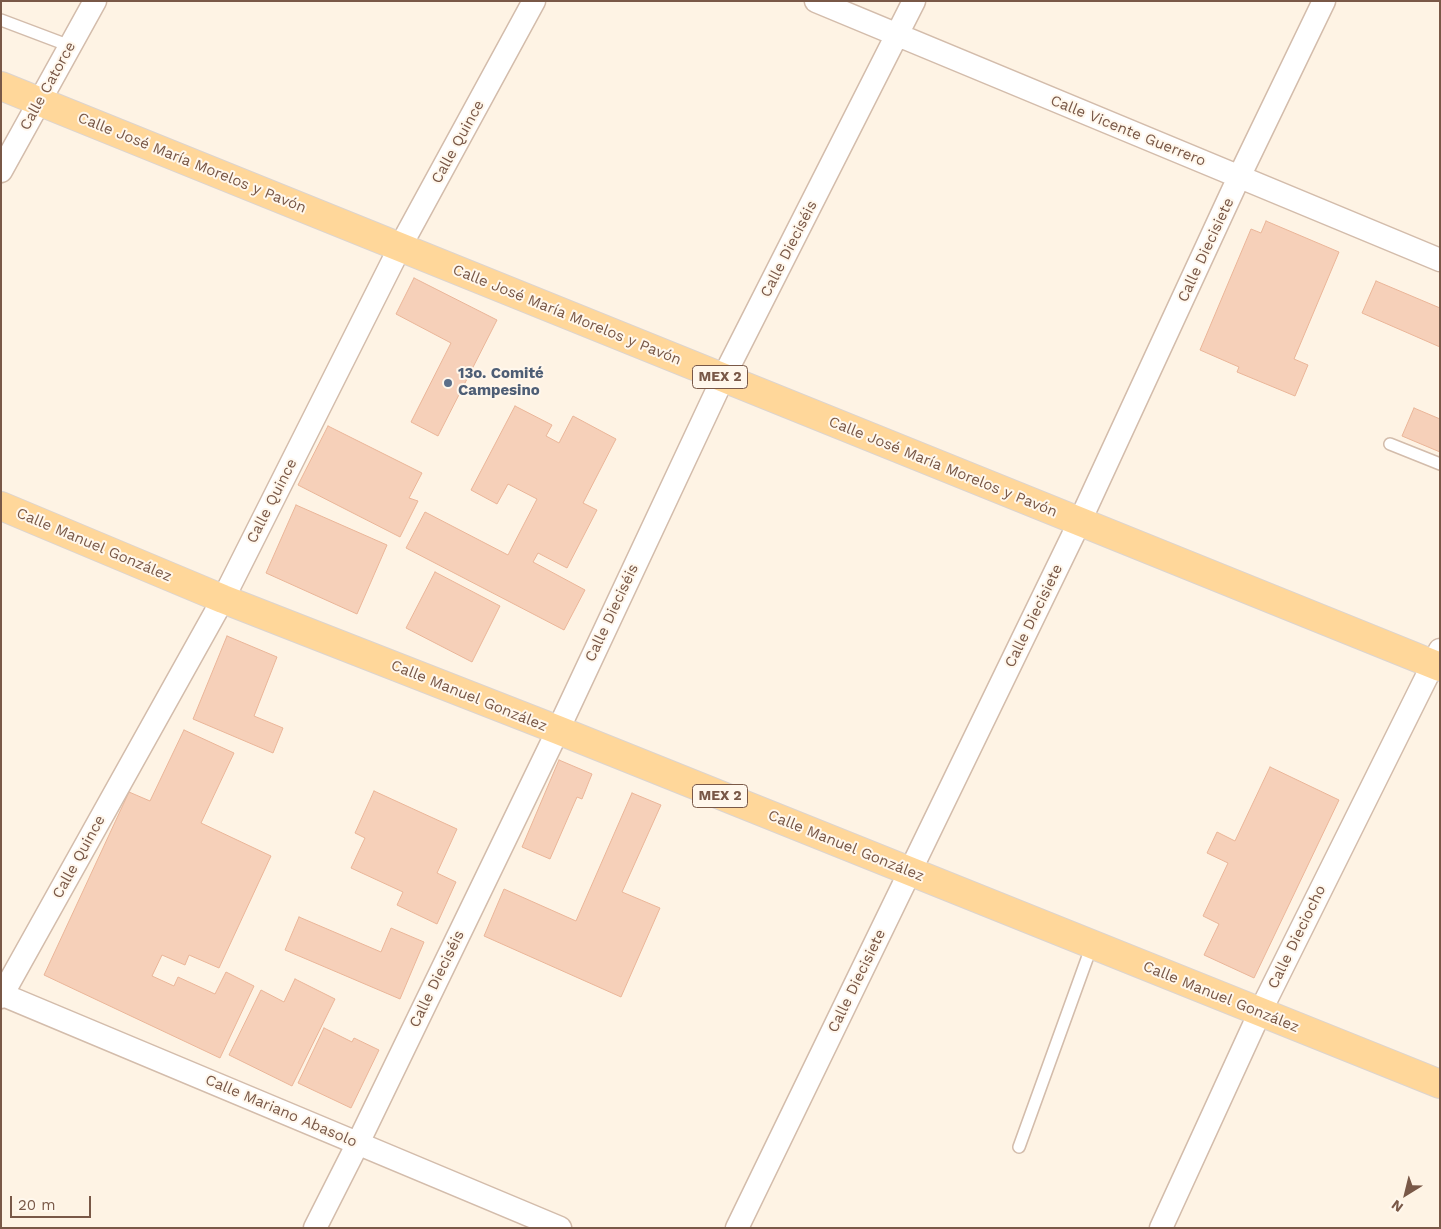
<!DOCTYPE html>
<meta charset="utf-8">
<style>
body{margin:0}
#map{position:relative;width:1441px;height:1229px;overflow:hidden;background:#fef3e4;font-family:"Work Sans",sans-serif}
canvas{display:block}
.frame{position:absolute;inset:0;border:2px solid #795847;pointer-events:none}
.north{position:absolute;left:1381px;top:1169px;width:50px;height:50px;-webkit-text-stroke:4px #fff7ec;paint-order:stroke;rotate:216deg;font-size:14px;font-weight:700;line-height:20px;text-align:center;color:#795847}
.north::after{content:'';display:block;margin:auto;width:18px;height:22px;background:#795847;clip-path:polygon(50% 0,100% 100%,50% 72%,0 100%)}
.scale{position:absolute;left:10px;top:1196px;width:81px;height:22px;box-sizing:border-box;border:2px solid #795847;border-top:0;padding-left:6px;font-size:15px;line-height:18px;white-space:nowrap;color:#795847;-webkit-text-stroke:4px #fff7ec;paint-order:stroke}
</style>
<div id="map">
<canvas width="1441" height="1229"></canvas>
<div class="frame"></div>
<div class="north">N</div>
<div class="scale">20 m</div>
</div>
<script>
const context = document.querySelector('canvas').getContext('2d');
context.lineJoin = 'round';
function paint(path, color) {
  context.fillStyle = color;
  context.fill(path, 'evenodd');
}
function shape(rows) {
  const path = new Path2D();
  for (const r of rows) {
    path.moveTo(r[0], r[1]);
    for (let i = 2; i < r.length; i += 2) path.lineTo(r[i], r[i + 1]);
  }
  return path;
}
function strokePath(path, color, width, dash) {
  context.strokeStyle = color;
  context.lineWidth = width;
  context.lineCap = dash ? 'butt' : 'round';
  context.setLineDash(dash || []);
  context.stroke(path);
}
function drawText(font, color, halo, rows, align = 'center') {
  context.font = font + ' "Work Sans",sans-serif';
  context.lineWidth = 4;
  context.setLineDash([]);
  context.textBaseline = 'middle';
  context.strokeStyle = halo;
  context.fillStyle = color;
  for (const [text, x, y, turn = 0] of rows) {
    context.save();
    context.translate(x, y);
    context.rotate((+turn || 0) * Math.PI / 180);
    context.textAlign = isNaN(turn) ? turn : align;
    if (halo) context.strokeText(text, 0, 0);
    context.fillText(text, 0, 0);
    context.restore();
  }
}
const building = shape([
 [1266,221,1339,252,1294,359,1308,365,1295,396,1237,372,1239,367,1200,350,1251,229,1261,233,1266,221],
 [414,278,497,320,438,436,411,422,451,343,396,314,414,278],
 [1376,281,1440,308,1440,347,1362,313,1376,281],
 [515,406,552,425,546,436,559,443,573,416,616,439,583,503,597,510,567,568,538,553,533,562,585,590,564,630,406,548,425,512,508,555,537,499,508,484,497,504,471,490,515,406],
 [1414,408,1440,419,1440,452,1402,436,1414,408],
 [328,426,422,473,409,498,418,501,400,537,298,485,328,426],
 [296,505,387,545,357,614,266,573,296,505],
 [435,572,500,606,472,662,406,628,435,572],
 [227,636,277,657,254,716,283,728,273,753,193,719,227,636],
 [184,730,234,753,201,823,271,856,219,968,189,955,185,965,162,955,152,976,174,986,178,977,215,994,226,972,254,986,220,1058,44,975,129,792,150,801,184,730],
 [559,760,592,774,582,799,577,797,550,859,522,847,559,760],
 [1270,767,1339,800,1254,978,1204,955,1219,924,1203,916,1228,863,1207,853,1217,832,1235,841,1270,767],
 [374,791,457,829,437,873,456,882,437,924,397,905,403,892,351,868,365,838,355,833,374,791],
 [632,793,661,805,622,892,660,908,621,997,484,936,504,889,576,921,632,793],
 [299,917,381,952,391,928,424,942,400,999,285,950,299,917],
 [295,979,335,999,292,1086,229,1055,261,990,284,1002,295,979],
 [324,1028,352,1042,354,1038,379,1050,351,1108,298,1083,324,1028]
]);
paint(building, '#f6d0b9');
strokePath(building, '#eab598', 1);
const service = shape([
 [1,20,70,46],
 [1390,444,1440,464],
 [1019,1147,1092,945]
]);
const minor = shape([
 [816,1,1440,260],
 [1,171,95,1],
 [1,994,560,1228],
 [1,997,223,599,400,247,534,1],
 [315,1228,358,1143,558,730,723,378,914,1],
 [737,1228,1079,523,1239,177,1324,1],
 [1161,1228,1260,1012,1440,650]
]);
const primary = shape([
 [1,86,1440,667],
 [1,506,223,599,558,730,1440,1084]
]);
strokePath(service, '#d3bcab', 14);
strokePath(minor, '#d3bcab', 25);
strokePath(primary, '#dcd4cf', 30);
strokePath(service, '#fff', 11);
strokePath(minor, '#fff', 22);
strokePath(primary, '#ffd79a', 28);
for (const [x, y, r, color] of [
 [448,383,5,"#5c6f8a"]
]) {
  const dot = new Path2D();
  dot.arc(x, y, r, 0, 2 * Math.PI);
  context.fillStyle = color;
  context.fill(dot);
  strokePath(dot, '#fff7ec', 2);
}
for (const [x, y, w] of [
 [720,377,55],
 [720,796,55]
]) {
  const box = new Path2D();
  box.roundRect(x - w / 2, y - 11.5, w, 23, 4);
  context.fillStyle = '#fff7ec';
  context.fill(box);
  strokePath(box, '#795847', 1);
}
drawText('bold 14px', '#795847', null, [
 ["MEX 2",720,377],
 ["MEX 2",720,796]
]);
drawText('15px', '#795847', '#fff7ec', [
 ["Calle Catorce",48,86,-61],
 ["Calle Vicente Guerrero",1128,131,22],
 ["Calle Quince",458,142,-61],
 ["Calle José María Morelos y Pavón",192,163,22],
 ["Calle Dieciséis",789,249,-63],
 ["Calle Diecisiete",1206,250,-65],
 ["Calle José María Morelos y Pavón",567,315,22],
 ["Calle José María Morelos y Pavón",943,467,22],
 ["Calle Quince",272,501,-63],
 ["Calle Manuel González",94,545,23],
 ["Calle Dieciséis",612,613,-65],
 ["Calle Diecisiete",1034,616,-64],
 ["Calle Manuel González",469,696,22],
 ["Calle Manuel González",846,846,22],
 ["Calle Quince",79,857,-61],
 ["Calle Dieciocho",1297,937,-64],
 ["Calle Dieciséis",437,979,-64],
 ["Calle Diecisiete",857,981,-64],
 ["Calle Manuel González",1221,997,22],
 ["Calle Mariano Abasolo",281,1111,23]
]);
drawText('bold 15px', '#4e5e75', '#fff7ec', [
 ["13o. Comité",458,374],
 ["Campesino",458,391]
], 'left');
</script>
